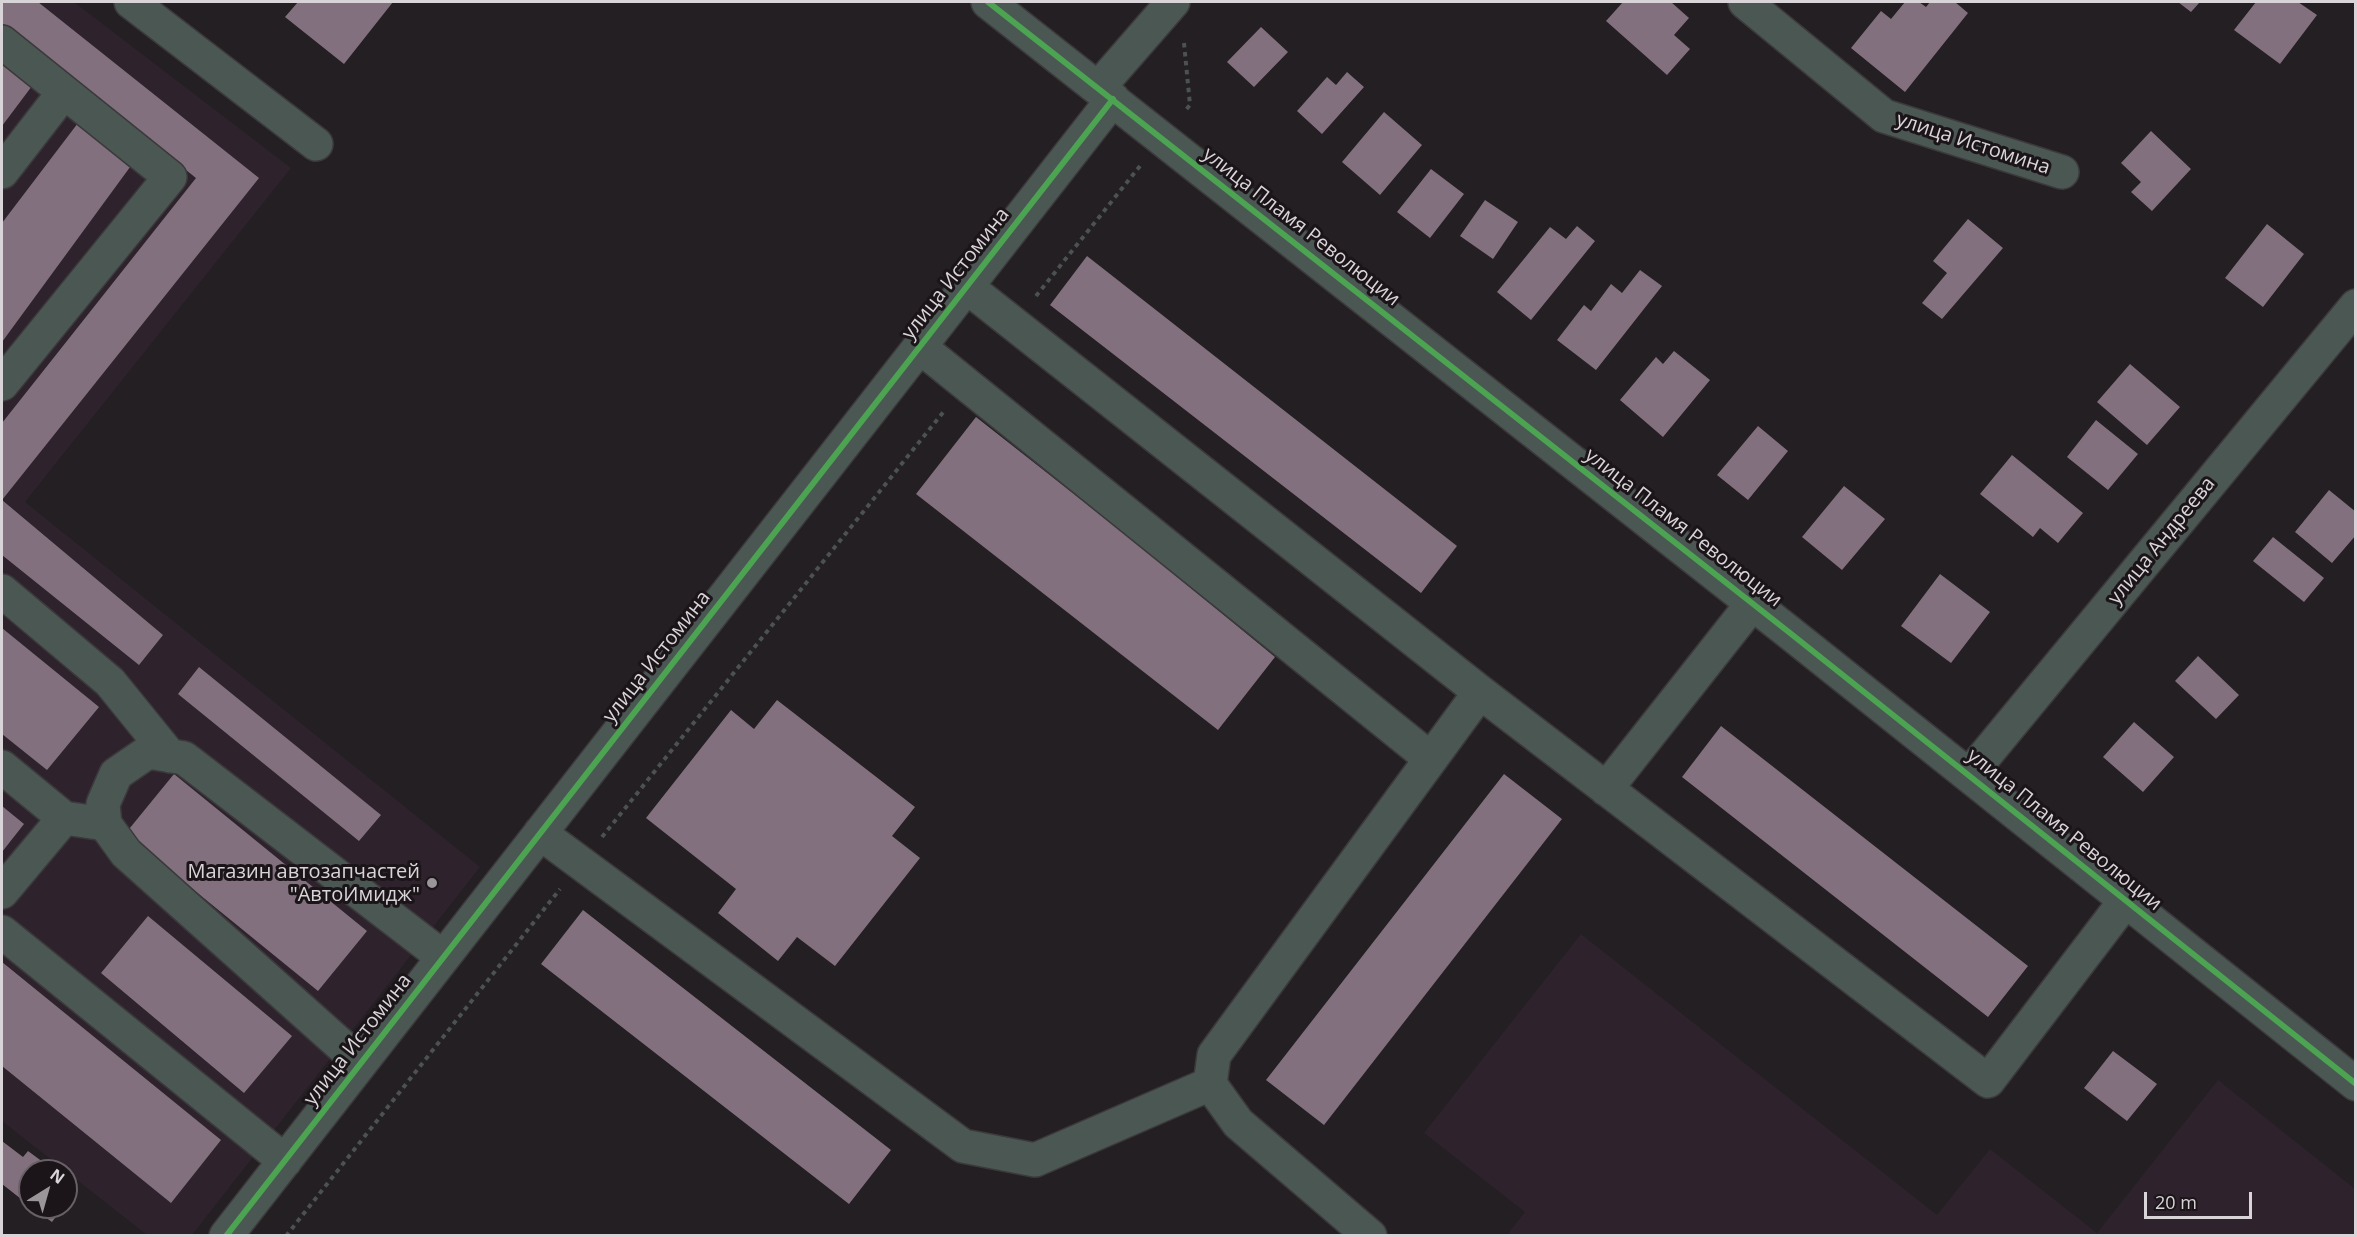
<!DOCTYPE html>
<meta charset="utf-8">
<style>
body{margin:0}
#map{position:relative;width:2357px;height:1237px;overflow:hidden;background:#231f22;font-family:"Open Sans",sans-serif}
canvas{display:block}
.frame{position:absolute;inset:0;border:3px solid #d8d4d7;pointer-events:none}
.north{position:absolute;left:18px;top:1159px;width:60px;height:60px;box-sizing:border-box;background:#1b1519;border:2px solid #676165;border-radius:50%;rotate:37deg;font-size:16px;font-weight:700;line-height:24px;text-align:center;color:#d8d4d7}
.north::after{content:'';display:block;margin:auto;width:21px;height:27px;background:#999598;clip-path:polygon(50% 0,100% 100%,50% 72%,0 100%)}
.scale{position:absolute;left:2144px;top:1192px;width:108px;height:27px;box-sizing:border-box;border:3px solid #d8d4d7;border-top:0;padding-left:8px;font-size:18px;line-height:21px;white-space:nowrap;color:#d8d4d7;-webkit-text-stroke:4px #1b1519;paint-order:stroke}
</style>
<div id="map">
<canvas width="2357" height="1237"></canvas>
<div class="frame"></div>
<div class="north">N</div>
<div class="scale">20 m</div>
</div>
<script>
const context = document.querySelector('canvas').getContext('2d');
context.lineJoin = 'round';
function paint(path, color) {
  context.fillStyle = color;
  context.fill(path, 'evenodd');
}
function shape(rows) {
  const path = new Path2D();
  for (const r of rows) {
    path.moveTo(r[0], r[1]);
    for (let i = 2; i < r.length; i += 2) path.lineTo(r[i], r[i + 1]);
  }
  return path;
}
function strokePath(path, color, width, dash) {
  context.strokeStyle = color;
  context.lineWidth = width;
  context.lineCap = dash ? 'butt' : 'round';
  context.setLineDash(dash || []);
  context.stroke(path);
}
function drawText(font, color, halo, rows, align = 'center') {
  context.font = font + ' "Open Sans",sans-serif';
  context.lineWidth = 6;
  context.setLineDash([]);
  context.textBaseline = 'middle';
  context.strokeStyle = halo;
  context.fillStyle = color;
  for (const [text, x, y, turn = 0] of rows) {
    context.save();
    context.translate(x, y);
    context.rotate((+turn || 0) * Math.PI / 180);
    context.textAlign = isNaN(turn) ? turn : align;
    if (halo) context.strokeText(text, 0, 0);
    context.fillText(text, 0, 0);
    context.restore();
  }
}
paint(shape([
 [2,2,74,2,291,168,25,502,480,867,192,1235,147,1235,2,1121],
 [1581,934,1937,1215,1990,1149,2097,1233,2218,1080,2355,1189,2355,1235,1507,1235,1525,1212,1424,1133]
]), '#2e232c');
paint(shape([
 [2,2,38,2,259,178,2,500,163,635,139,665,2,555,2,423,196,178,2,23],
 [298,2,393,2,344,64,285,17],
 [1623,2,1671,2,1689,18,1674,35,1690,49,1667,75,1606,21],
 [1905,2,1919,2,1926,7,1930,2,1955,2,1968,13,1905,92,1851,48,1881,11,1891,19],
 [2178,2,2200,2,2191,12],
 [2256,2,2298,2,2317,15,2280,64,2234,30],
 [1261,27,1288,52,1254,87,1227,62],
 [2,63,32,86,2,126],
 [1347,72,1364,87,1322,134,1297,111,1327,77,1336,85],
 [1384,112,1422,145,1380,195,1342,162],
 [78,123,133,163,2,342,2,223],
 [2151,131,2191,169,2152,211,2131,192,2141,182,2121,163],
 [1431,169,1464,194,1430,238,1397,212],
 [1485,200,1518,222,1493,259,1460,236],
 [1968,219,2003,248,1942,319,1922,303,1947,273,1933,261],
 [2267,224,2304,254,2263,307,2225,278],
 [1577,226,1595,241,1531,320,1497,292,1550,227,1566,239],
 [1087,256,1457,546,1421,593,1050,305],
 [1640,270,1662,286,1596,370,1557,340,1584,305,1591,311,1611,284,1622,293],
 [1674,351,1710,380,1663,437,1620,400,1656,357,1663,364],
 [2130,364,2180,407,2147,445,2097,402],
 [976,417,1130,538,1275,657,1218,730,916,494],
 [2096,420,2138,454,2108,490,2067,457],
 [1758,426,1788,451,1748,500,1717,475],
 [2012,455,2083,513,2058,543,2040,528,2033,537,1980,494],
 [1844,486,1885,519,1842,570,1802,537],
 [2329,490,2356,512,2356,535,2332,563,2295,532],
 [2273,537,2324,578,2304,602,2253,561],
 [1940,574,1990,612,1951,663,1901,626],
 [2,628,99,707,47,770,2,734],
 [2198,656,2239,695,2216,719,2175,681],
 [199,667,381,815,359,841,178,694],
 [777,700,915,807,892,836,920,858,835,966,797,937,778,961,718,913,736,889,646,818,731,710,754,729],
 [2134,722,2174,757,2143,792,2103,757],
 [1721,726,2028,966,1988,1017,1682,777],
 [174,774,367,931,318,991,125,834],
 [1504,774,1562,819,1324,1125,1266,1080],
 [2,806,24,824,2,852],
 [583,910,891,1150,849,1204,541,964],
 [148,916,292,1036,244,1093,101,973],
 [2,962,221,1140,171,1203,2,1066],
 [2113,1051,2157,1084,2127,1121,2084,1088],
 [2,1141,23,1157,28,1151,55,1171,30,1171,30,1206,2,1184],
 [66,1180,77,1188,66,1203],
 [31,1207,63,1207,52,1222]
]), '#83707e');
const minor = shape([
 [131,2,316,144],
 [988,2,1790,633,2356,1084],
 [1745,2,1884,116,2062,172],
 [2,42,170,177,2,384],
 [1099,87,1173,2],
 [2,172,64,92],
 [967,287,1480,692,1988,1081,2126,900],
 [920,347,1431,759],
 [2,591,110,682,170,756],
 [2,767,64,818,2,892],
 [1969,775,2356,306],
 [1606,789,1752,604],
 [64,818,105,824,126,853,361,1063],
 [105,824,103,804,116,774,148,752,184,758,443,957],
 [540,833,963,1146,1035,1160,1210,1084],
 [2,932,285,1161],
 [226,1236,1113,99],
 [1370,1236,1238,1123,1210,1084,1214,1055,1480,692]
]);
strokePath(minor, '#3b393b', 36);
strokePath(shape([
 [1184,43,1190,105,1184,112],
 [1036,296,1140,166],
 [602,837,945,410],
 [286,1236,560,889]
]), '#4b5250', 4, [4.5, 4.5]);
strokePath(minor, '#4b5753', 33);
strokePath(shape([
 [988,2,1790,633,2356,1084],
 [226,1236,1113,99]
]), '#4ca352', 6);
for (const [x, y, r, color] of [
 [432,883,6,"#999598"]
]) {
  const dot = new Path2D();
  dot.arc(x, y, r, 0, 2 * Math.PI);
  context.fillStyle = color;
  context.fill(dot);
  strokePath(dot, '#1b1519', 2);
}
drawText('20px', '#d8d4d7', '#1b1519', [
 ["улица Истомина",1973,144,18],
 ["улица Пламя Революции",1301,227,38],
 ["улица Истомина",956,274,-52],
 ["улица Пламя Революции",1683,528,38],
 ["улица Андреева",2162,541,-51],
 ["улица Истомина",657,657,-52],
 ["улица Пламя Революции",2064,830,39],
 ["улица Истомина",358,1040,-52]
]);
drawText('20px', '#d8d4d7', '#1b1519', [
 ["Магазин автозапчастей",420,872],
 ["\"АвтоИмидж\"",420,895]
], 'right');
</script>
